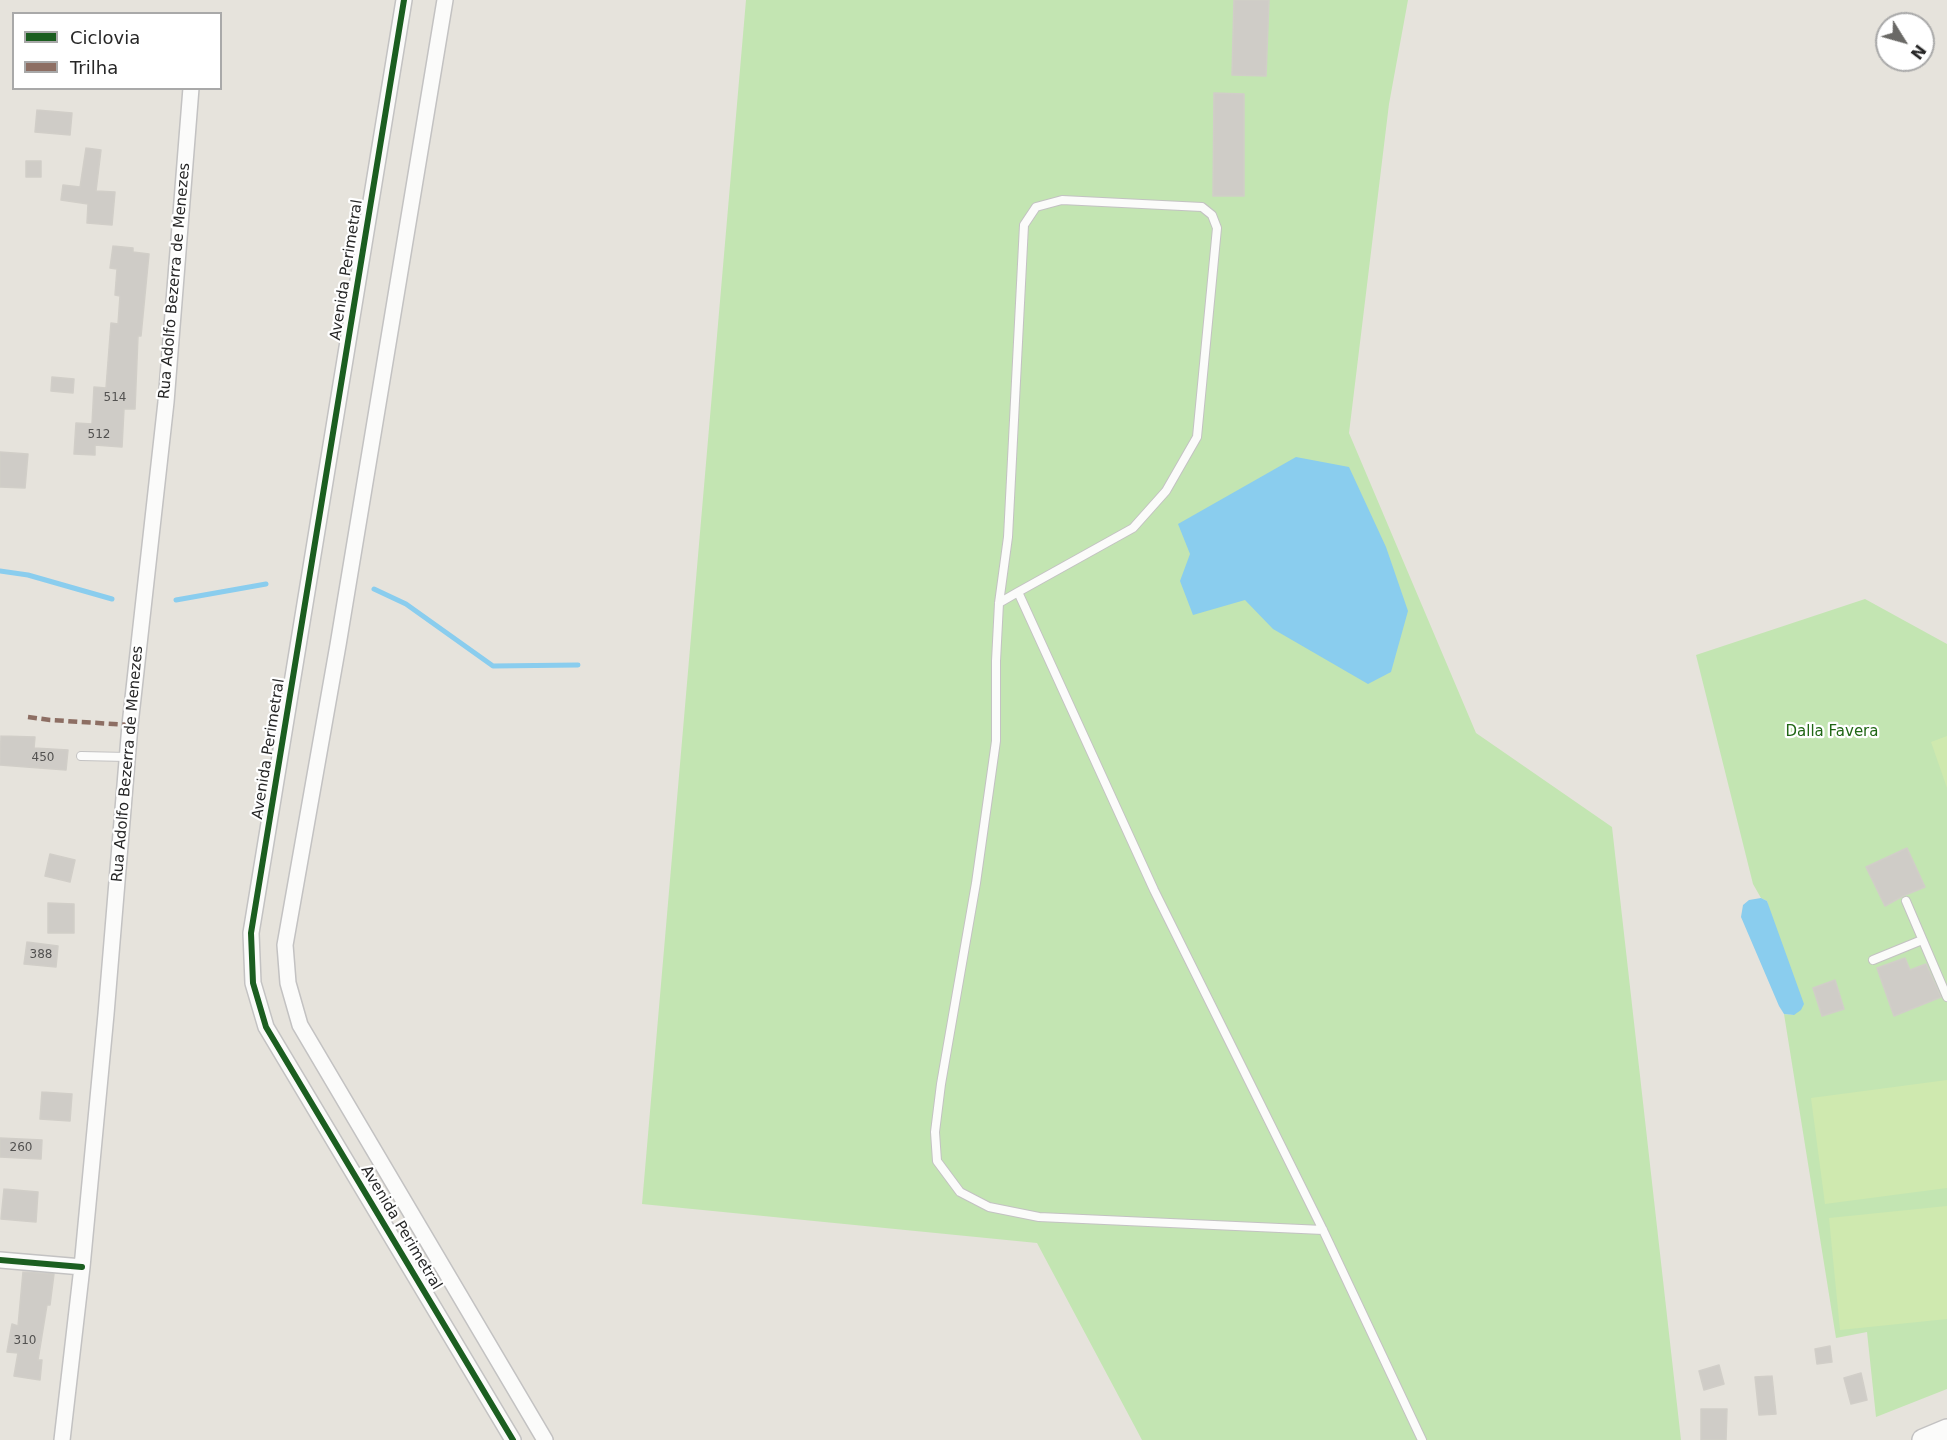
<!DOCTYPE html>
<style>
body{margin:0}
#map{position:relative;width:1947px;height:1440px;overflow:hidden;background:#e6e3dc;font-family:"DejaVu Sans",sans-serif}
canvas{display:block}
.legend{position:absolute;left:12px;top:12px;width:210px;height:78px;box-sizing:border-box;background:#fff;border:2px solid #a9a9a9;margin:0;padding:8px 10px;list-style:none;font-size:18px;color:#272727}
.legend li{display:flex;align-items:center;gap:12px;height:30px}
.legend b{width:30px;border:2px solid #a9a9a9}
.north{position:absolute;left:1875px;top:12px;width:60px;height:60px;box-sizing:border-box;background:#fff;border:2px solid #a9a9a9;border-radius:50%;rotate:127deg;font-size:16px;font-weight:700;line-height:24px;text-align:center;color:#272727}
.north::after{content:'';display:block;margin:auto;width:21px;height:27px;background:#6a6966;clip-path:polygon(50% 0,100% 100%,50% 72%,0 100%)}
</style>
<div id="map">
<canvas width="1947" height="1440"></canvas>
<ul class="legend">
<li><b style="height:8px;background:#1b5e20"></b>Ciclovia</li>
<li><b style="height:8px;background:#8d6e63"></b>Trilha</li>
</ul>
<div class="north">N</div>
</div>
<script>
const context = document.querySelector('canvas').getContext('2d');
context.lineJoin = 'round';
function paint(path, color) {
  context.fillStyle = color;
  context.fill(path, 'evenodd');
}
function shape(rows) {
  const path = new Path2D();
  for (const r of rows) {
    path.moveTo(r[0], r[1]);
    for (let i = 2; i < r.length; i += 2) path.lineTo(r[i], r[i + 1]);
  }
  return path;
}
function strokePath(path, color, width, dash) {
  context.strokeStyle = color;
  context.lineWidth = width;
  context.lineCap = dash ? 'butt' : 'round';
  context.setLineDash(dash || []);
  context.stroke(path);
}
function drawText(font, color, halo, rows, align = 'center') {
  context.font = font + ' "DejaVu Sans",sans-serif';
  context.lineWidth = 4.5;
  context.setLineDash([]);
  context.textBaseline = 'middle';
  context.strokeStyle = halo;
  context.fillStyle = color;
  for (const [text, x, y, turn = 0] of rows) {
    context.save();
    context.translate(x, y);
    context.rotate((+turn || 0) * Math.PI / 180);
    context.textAlign = isNaN(turn) ? turn : align;
    if (halo) context.strokeText(text, 0, 0);
    context.fillText(text, 0, 0);
    context.restore();
  }
}
paint(shape([
 [746,0,1408,0,1389,104,1349,433,1476,733,1612,827,1681,1440,1142,1440,1037,1243,642,1204],
 [1865,599,1947,644,1947,1389,1876,1417,1867,1332,1836,1338,1784,1014,1794,1015,1767,901,1761,898,1753,884,1696,655]
]), '#c3e5b2');
paint(shape([
 [1947,736,1947,788,1931,742],
 [1947,1080,1947,1188,1825,1204,1811,1098],
 [1947,1206,1947,1319,1840,1330,1829,1218]
]), '#cfe9af');
paint(shape([
 [1296,457,1349,467,1386,547,1408,611,1391,672,1368,684,1273,629,1245,600,1193,615,1180,581,1190,554,1178,524],
 [1761,898,1767,901,1804,1004,1801,1010,1794,1015,1784,1014,1779,1006,1741,917,1743,905,1749,900]
]), '#8acdee');
strokePath(shape([
 [0,571,28,575,112,599],
 [374,589,406,604,493,666,578,665],
 [176,600,266,584]
]), '#8acdee', 5);
const building = shape([
 [1234,0,1269,0,1266,76,1232,75,1234,0],
 [1214,93,1244,94,1244,196,1213,196,1214,93],
 [37,110,72,113,70,135,35,132,37,110],
 [86,148,101,150,96,191,115,192,112,225,87,223,88,204,61,200,63,185,80,187,86,148],
 [26,161,41,161,41,177,26,177,26,161],
 [113,246,133,248,133,252,149,254,141,336,138,336,135,409,124,409,122,447,95,445,95,455,74,454,76,423,92,424,94,387,106,388,111,323,118,324,120,296,115,295,117,269,110,268,113,246],
 [52,377,74,379,73,393,51,391,52,377],
 [0,452,28,454,25,488,0,487,0,452],
 [1,736,35,737,34,748,68,750,66,770,0,765,1,736],
 [1907,848,1925,887,1903,896,1885,906,1866,867,1907,848],
 [50,854,75,860,70,882,45,876,50,854],
 [48,903,74,904,74,933,48,933,48,903],
 [27,942,58,946,56,967,24,964,27,942],
 [1905,958,1910,970,1926,964,1941,997,1894,1016,1877,968,1905,958],
 [1835,980,1844,1009,1822,1016,1813,988,1835,980],
 [42,1092,72,1094,70,1121,40,1119,42,1092],
 [0,1138,42,1140,41,1159,0,1157,0,1138],
 [4,1189,38,1192,36,1222,1,1219,4,1189],
 [23,1272,54,1274,50,1305,47,1305,38,1360,42,1360,40,1380,14,1376,18,1353,7,1352,12,1324,18,1326,23,1272],
 [1830,1346,1832,1362,1817,1364,1815,1349,1830,1346],
 [1719,1365,1724,1384,1704,1390,1699,1371,1719,1365],
 [1861,1373,1867,1400,1851,1404,1844,1378,1861,1373],
 [1772,1376,1776,1414,1759,1415,1755,1377,1772,1376],
 [1701,1409,1727,1409,1726,1440,1701,1440,1701,1409]
]);
paint(building, '#cfccc7');
strokePath(building, '#d1cec8', 1.5);
const lane = shape([
 [1018,592,1133,528,1166,491,1197,437,1217,228,1212,215,1202,207,1062,200,1036,207,1024,225,1008,537,999,603,996,661,996,741,976,883,941,1084,935,1132,937,1161,960,1192,989,1207,1039,1217,1323,1230],
 [999,603,1018,592,1154,890,1323,1230,1422,1440],
 [81,756,127,757],
 [1906,901,1947,997],
 [1873,960,1922,940]
]);
const street = shape([
 [404,0,251,933,253,983,266,1027,513,1440],
 [445,0,338,645,285,945,288,983,300,1025,545,1440],
 [0,1260,82,1267],
 [62,1440,82,1267,106,1014,130,725,166,402,191,88]
]);
const secondary = shape([
 [1923,1440,1947,1430]
]);
strokePath(lane, '#c3c2c2', 10);
strokePath(street, '#c3c2c2', 18);
strokePath(secondary, '#c3c2c2', 24);
strokePath(lane, '#fbfbfa', 8);
strokePath(street, '#fbfbfa', 15);
strokePath(secondary, '#fbfbfa', 21);
strokePath(shape([
 [28,717,50,720,130,725]
]), '#8d6e63', 4.5, [9, 4.5]);
strokePath(shape([
 [404,0,251,933,253,983,266,1027,513,1440],
 [0,1260,82,1267]
]), '#1b5e20', 6);
drawText('12px', '#525150', null, [
 ["514",115,398],
 ["512",99,435],
 ["450",43,758],
 ["388",41,955],
 ["260",21,1148],
 ["310",25,1341]
]);
drawText('15px', '#272727', '#fff', [
 ["Avenida Perimetral",347,270,-81],
 ["Rua Adolfo Bezerra de Menezes",175,281,-85],
 ["Avenida Perimetral",269,749,-81],
 ["Rua Adolfo Bezerra de Menezes",128,764,-85],
 ["Avenida Perimetral",401,1228,59]
]);
drawText('15px', '#206615', '#fff', [
 ["Dalla Favera",1832,732]
]);
</script>
